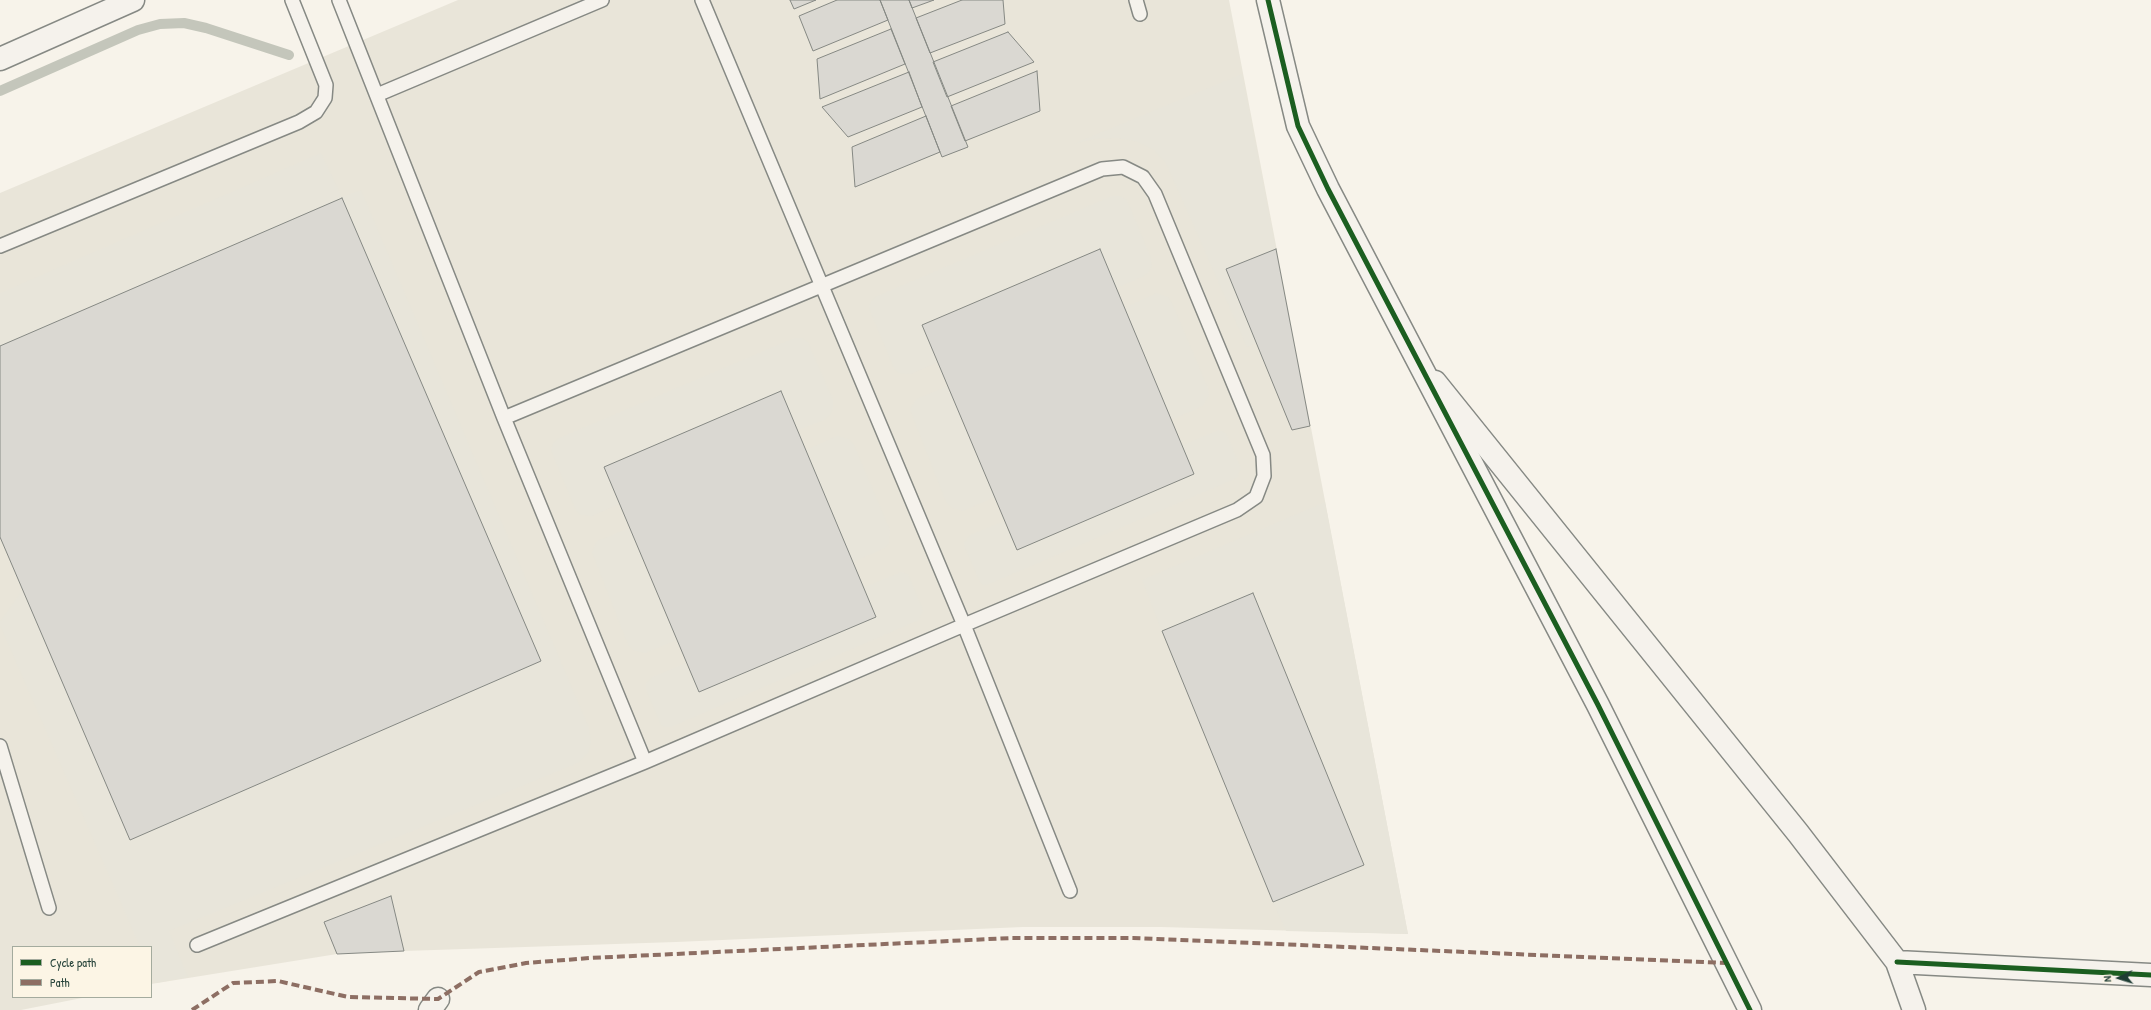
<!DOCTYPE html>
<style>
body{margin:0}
#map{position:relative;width:2151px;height:1010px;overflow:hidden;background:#f7f3ea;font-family:"Patrick Hand",sans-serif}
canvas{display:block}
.legend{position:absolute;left:12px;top:946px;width:140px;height:52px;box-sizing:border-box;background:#fcf5e5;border:1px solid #a4ab9e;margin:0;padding:5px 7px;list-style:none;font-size:12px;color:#1f3d34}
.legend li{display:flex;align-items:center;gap:8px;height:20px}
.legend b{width:20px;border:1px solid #a4ab9e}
.north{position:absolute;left:2099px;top:958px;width:40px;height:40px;-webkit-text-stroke:3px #fcf5e5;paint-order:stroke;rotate:266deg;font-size:11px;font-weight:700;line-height:16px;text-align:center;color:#1f3d34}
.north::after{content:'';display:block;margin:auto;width:14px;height:18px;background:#1f3d34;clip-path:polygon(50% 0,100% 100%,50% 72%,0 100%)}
</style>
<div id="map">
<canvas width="2151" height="1010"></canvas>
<ul class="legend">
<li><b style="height:5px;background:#1b5e20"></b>Cycle path</li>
<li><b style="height:5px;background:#8d6e63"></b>Path</li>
</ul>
<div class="north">N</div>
</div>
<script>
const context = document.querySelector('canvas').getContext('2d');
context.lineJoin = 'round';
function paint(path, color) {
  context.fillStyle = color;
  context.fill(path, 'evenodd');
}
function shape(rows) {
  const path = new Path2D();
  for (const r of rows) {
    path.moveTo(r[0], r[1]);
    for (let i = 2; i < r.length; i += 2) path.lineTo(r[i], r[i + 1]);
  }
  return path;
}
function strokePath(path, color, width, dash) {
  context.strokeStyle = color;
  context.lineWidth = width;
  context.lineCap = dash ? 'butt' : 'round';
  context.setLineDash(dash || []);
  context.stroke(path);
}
paint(shape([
 [458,0,1229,0,1408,934,1161,927,1023,927,676,942,404,951,337,954,151,984,151,947,13,947,13,997,87,997,21,1010,0,1010,0,193]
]), '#e9e5d9');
paint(shape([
 [1242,74,1276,249,1226,269,1256,343,1247,347,1166,163,1154,150,1138,142,1117,138,1095,139,1073,144],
 [321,153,342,197,361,190,589,728,591,741,588,753,578,763,169,931,188,977,156,983,151,971,151,947,140,947,0,625,0,622,23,589,0,537,0,293],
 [1112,196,1120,196,1127,200,1151,258,1152,266,1148,273,1142,277,1116,288,1099,249,922,324,938,362,911,374,899,373,894,369,869,308,871,301,877,296],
 [1156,293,1168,297,1172,303,1208,388,1209,395,1203,406,1171,420,1124,308],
 [794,338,802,338,808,342,833,400,833,408,830,415,824,420,798,430,781,391,604,467,619,504,592,516,581,515,576,511,551,450,553,443,559,438],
 [948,386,995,497,963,511,952,508,946,502,910,410,916,399],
 [1219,430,1226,433,1241,468,1237,478,989,584,983,585,980,582,965,548,964,543,970,535,1005,521,1017,550,1194,475,1182,445],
 [837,436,849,439,854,445,890,530,889,543,885,548,853,562,806,450],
 [1325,502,1408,934,1286,931,1273,902,1364,864,1253,593,1162,631,1142,580],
 [630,528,677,640,645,653,633,650,628,645,592,552,597,541],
 [901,572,908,574,923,610,919,620,671,727,665,727,661,725,646,690,646,684,652,677,686,663,699,692,876,617,864,587]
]), '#e8e5da');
strokePath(shape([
 [0,91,138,30,160,24,184,23,206,28,289,55]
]), '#c4c6bb', 10);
const building = shape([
 [790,0,816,0,794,9,790,0],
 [837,0,880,0,888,20,813,51,799,16,837,0],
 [880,0,909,0,968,147,942,157,880,0],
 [909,0,934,0,912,8,909,0],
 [962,0,1003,0,1005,24,930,53,916,18,962,0],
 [891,29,905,64,820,99,817,59,891,29],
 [1008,32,1034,62,947,97,933,62,1008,32],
 [1037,71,1040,111,965,141,951,106,1037,71],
 [909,72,922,107,848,137,822,107,909,72],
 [926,116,940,152,855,187,852,147,926,116],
 [342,198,541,661,130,840,0,537,0,346,342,198],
 [1100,249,1194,474,1017,550,922,325,1100,249],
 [1276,249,1310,426,1292,430,1226,269,1276,249],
 [781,391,876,617,699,692,604,467,781,391],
 [1253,593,1364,865,1273,902,1162,631,1253,593],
 [391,896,404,951,337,954,324,922,391,896]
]);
paint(building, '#dad8d2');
strokePath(building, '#868984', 1);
const lane = shape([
 [339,0,504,418,645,762],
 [702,0,964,625,1070,891],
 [1136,0,1140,14],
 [377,95,602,0],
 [0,246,299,122,316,112,325,98,326,85,292,0],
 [0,746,49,908],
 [197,945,645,762,964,625,1237,510,1256,497,1264,476,1263,455,1155,194,1143,177,1123,167,1102,169,504,418]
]);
const street = shape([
 [1435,382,1798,833,1897,962,1914,1010],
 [1897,962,2151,975],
 [430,1010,438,999]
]);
const secondary = shape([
 [1268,0,1298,126,1328,189,1598,705,1750,1010]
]);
const primary = shape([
 [0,59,133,0]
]);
strokePath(lane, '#868984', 16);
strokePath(street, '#868984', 25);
strokePath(secondary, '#868984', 25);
strokePath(primary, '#868984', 25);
strokePath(lane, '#f5f2ec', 13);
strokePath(street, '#f5f2ec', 22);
strokePath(secondary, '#f5f2ec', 22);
strokePath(primary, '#f5f2ec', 22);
strokePath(shape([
 [192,1010,233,983,278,981,348,997,438,999,479,972,526,963,590,958,1012,938,1133,938,1727,963]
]), '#8d6e63', 4, [8, 4]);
strokePath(shape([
 [1268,0,1298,126,1328,189,1598,705,1750,1010],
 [1897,962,2151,975]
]), '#1b5e20', 5);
</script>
